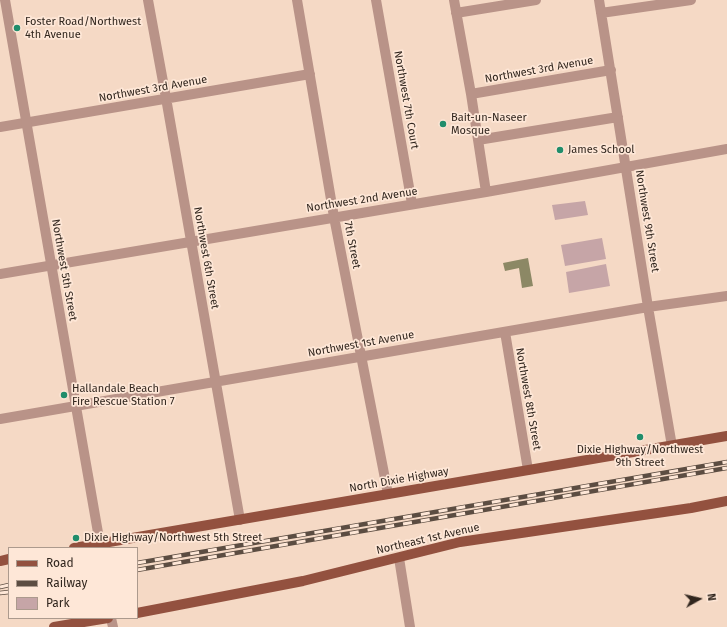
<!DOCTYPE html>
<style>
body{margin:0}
#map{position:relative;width:727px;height:627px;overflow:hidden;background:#f5d9c5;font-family:"Fira Sans",sans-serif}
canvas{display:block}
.legend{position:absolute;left:8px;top:547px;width:130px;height:72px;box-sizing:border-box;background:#fee7d7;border:1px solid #ac9a8d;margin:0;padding:5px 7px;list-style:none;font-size:12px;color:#31261e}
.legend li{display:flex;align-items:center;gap:8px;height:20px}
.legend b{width:20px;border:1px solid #ac9a8d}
.north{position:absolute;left:679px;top:579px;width:40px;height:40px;-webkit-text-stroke:3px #fee7d7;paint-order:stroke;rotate:82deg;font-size:11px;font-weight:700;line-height:16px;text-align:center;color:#31261e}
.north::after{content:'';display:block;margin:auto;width:14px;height:18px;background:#31261e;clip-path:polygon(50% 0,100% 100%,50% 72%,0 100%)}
</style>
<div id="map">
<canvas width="727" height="627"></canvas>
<ul class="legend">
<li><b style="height:5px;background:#93513f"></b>Road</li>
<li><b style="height:5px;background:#5c4d42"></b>Railway</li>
<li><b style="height:11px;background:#c6a5a7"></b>Park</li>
</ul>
<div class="north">N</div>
</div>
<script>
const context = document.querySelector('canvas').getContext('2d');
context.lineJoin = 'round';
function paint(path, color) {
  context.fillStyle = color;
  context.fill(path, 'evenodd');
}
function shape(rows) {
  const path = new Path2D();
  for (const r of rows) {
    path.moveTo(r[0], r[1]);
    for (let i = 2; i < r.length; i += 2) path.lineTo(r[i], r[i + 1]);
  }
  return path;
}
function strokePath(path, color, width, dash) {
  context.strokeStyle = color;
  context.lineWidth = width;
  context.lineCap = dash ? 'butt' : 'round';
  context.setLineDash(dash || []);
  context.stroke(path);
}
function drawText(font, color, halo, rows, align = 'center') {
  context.font = font + ' "Fira Sans",sans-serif';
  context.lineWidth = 3.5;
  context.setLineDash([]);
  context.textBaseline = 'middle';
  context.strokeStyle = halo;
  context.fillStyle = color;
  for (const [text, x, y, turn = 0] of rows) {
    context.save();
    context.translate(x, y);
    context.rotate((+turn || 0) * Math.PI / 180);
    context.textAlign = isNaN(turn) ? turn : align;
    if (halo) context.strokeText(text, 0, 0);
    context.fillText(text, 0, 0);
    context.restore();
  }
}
paint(shape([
 [585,201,588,215,555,220,552,205],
 [602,238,606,259,565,266,561,245],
 [606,264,610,286,569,293,566,272]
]), '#c6a5a7');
paint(shape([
 [528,258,533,286,522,288,519,268,505,271,503,263]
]), '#8c8865');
strokePath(shape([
 [148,0,166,98,240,520],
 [297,0,334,217,388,494],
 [376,0,412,204],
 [454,0,471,94,486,192],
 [599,0,648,307,672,446],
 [456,13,536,0],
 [601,13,691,0],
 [471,94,611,70],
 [0,127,310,74],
 [478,140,618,117],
 [0,274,486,192,727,149],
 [505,332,528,470],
 [0,419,648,307,727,296],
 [399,558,410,627],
 [111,618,113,627]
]), '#b99388', 10);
strokePath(shape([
 [5,0,100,544]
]), '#b99388', 10);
strokePath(shape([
 [74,548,727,436],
 [0,561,9,559],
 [137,613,303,581,460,542,691,508,727,501],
 [54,627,108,618]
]), '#93513f', 10);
const rail = shape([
 [137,563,727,462],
 [137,570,727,468],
 [0,587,9,585],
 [0,593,9,592]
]);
strokePath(rail, '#5c4d42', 4.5);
strokePath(rail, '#fee7d7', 3, [9]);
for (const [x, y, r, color] of [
 [17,28,4,"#208d6b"],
 [443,124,4,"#208d6b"],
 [560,150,4,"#208d6b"],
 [64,395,4,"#208d6b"],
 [640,437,4,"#208d6b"],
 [76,538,4,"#208d6b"]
]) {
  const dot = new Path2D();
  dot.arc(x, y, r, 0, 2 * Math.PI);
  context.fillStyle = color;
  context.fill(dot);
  strokePath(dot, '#fee7d7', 1.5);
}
drawText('11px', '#31261e', '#fee7d7', [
 ["Foster Road/Northwest",25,22],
 ["4th Avenue",25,35],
 ["Bait-un-Naseer",451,118],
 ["Mosque",451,131],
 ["James School",568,150],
 ["Hallandale Beach",72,389],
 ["Fire Rescue Station 7",72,402],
 ["Dixie Highway/Northwest",640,450,"center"],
 ["9th Street",640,463,"center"],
 ["Dixie Highway/Northwest 5th Street",84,538]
], 'left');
drawText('11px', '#31261e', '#fee7d7', [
 ["Northwest 3rd Avenue",539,70,-10],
 ["Northwest 3rd Avenue",153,89,-10],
 ["Northwest 7th Court",406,100,80],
 ["Northwest 2nd Avenue",362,200,-9],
 ["Northwest 9th Street",647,221,81],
 ["7th Street",352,245,79],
 ["Northwest 6th Street",206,258,80],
 ["Northwest 5th Street",64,270,80],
 ["Northwest 1st Avenue",361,344,-10],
 ["Northwest 8th Street",528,399,80],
 ["North Dixie Highway",399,480,-10],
 ["Northeast 1st Avenue",428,539,-13]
]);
</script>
